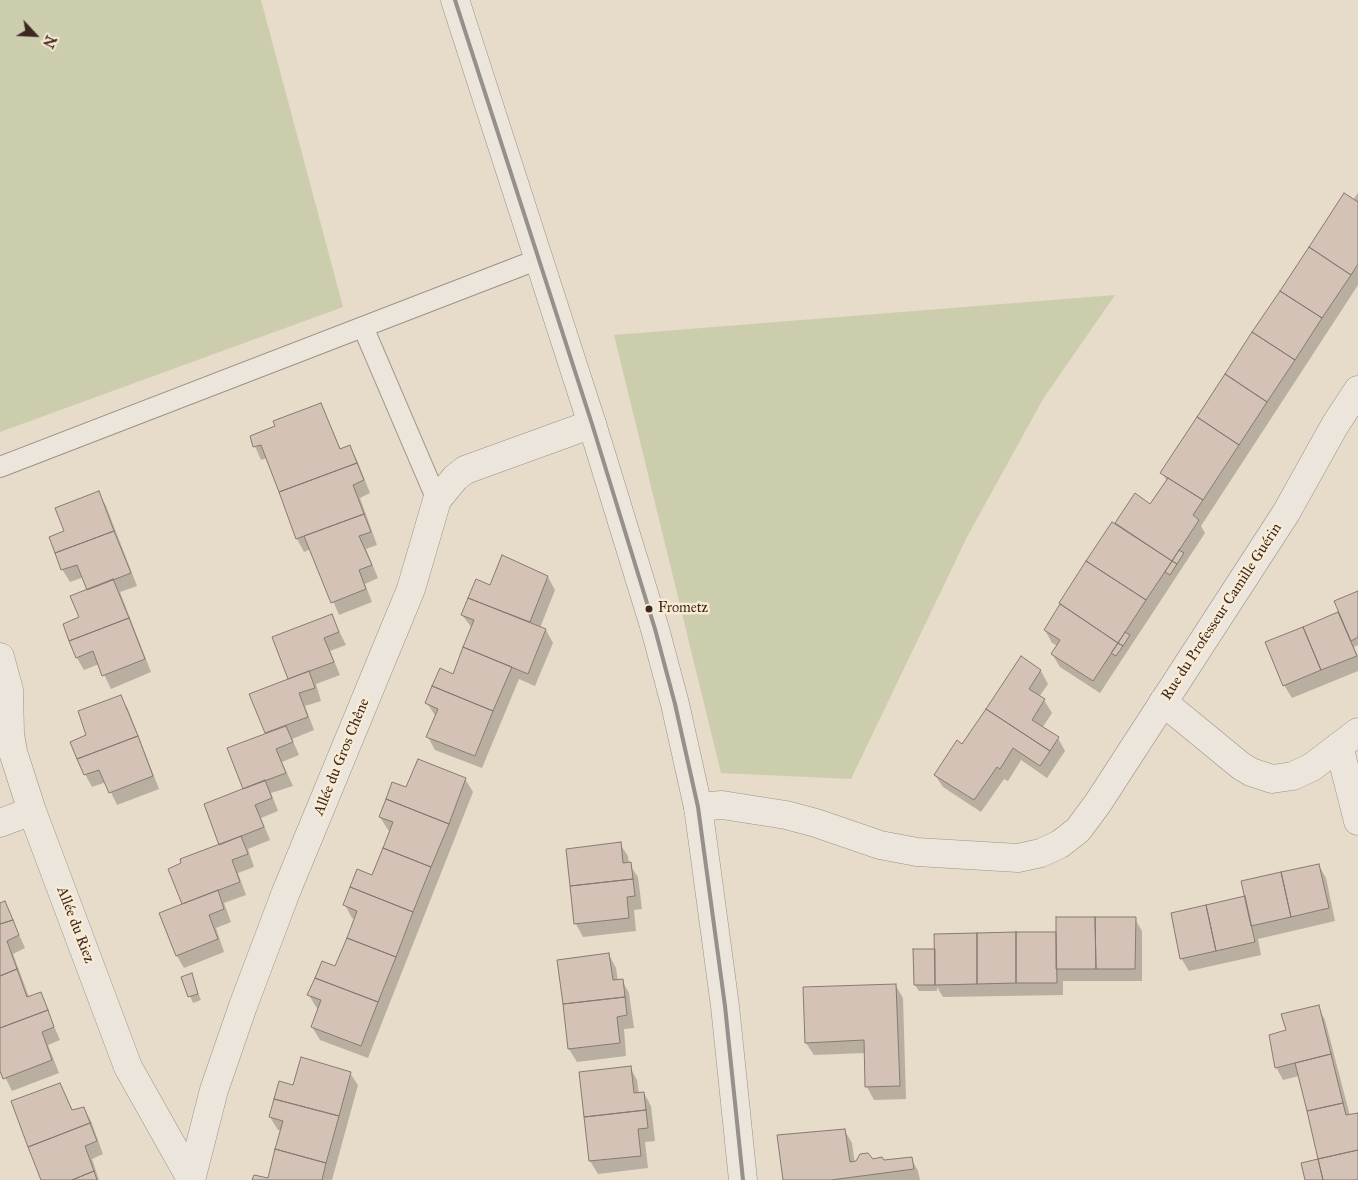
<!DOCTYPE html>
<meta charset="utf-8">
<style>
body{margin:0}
#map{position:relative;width:1358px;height:1180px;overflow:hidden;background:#e7dbc9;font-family:"IM FELL Great Primer",serif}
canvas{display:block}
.north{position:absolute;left:10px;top:10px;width:50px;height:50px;-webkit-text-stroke:4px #f8ead3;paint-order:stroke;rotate:115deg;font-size:14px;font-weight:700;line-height:20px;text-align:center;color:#3c281f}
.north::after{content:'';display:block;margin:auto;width:18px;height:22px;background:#3c281f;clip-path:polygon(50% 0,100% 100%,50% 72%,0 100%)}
</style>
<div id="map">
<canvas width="1358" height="1180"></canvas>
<div class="north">N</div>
</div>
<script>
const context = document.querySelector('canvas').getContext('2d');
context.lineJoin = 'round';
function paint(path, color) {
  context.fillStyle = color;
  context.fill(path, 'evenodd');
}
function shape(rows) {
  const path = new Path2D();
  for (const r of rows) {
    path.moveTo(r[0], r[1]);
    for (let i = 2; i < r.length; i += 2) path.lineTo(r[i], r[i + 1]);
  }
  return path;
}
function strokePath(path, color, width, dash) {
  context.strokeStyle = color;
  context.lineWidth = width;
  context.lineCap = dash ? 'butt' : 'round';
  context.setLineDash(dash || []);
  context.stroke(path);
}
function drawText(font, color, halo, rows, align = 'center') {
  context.font = font + ' "IM FELL Great Primer",serif';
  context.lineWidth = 5;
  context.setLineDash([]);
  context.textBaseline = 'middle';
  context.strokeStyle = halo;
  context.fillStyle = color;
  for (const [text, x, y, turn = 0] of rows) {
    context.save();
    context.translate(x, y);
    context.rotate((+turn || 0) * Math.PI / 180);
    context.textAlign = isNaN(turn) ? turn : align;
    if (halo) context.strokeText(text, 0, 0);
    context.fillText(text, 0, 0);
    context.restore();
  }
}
paint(shape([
 [0,0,261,0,343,307,0,432],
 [1115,295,1043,399,967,537,851,779,721,773,614,335]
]), '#cccdac');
paint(shape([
 [1358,193,1358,285,1201,526,1205,533,1100,693,1060,667,1052,654,1058,646,1052,643,1045,630,1112,523,1115,525,1135,495,1151,506,1167,481,1162,473],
 [321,405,341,450,350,447,357,460,370,493,360,498,377,545,366,549,378,578,365,584,372,602,339,615,311,549,304,552,297,539,267,458,261,460,251,437,277,427],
 [99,493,106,506,137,586,120,592,151,672,111,689,99,664,84,670,77,658,80,618,89,590,84,577,70,582,62,569,66,531],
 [548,577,555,590,540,628,546,630,553,643,535,686,519,679,482,768,435,750,428,737,436,717,427,703,454,675,472,628,462,615,477,581,491,586],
 [1358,592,1358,645,1354,647,1358,656,1358,671,1292,698,1284,685,1338,613,1342,618],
 [331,615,346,645,330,651,340,675,316,684,321,701,305,706,314,730,292,739,299,755,282,762,293,786,271,793,278,811,261,818,270,840,248,849,254,867,238,873,246,895,224,903,231,922,216,928,224,952,184,968,177,956,184,905,169,870,221,845,266,734,251,695,289,680,273,638],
 [1041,671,1048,684,1039,697,1044,700,1052,713,1042,728,1058,738,1065,751,1047,778,1021,760,1008,781,1004,779,981,812,943,787,935,775],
 [120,696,128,709,159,789,117,805,106,782,92,787,85,774,88,736],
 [465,779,473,792,368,1058,320,1040,312,1027,319,1009,316,1007,309,995,336,967,355,919,352,918,345,905,372,877,391,831,388,830,380,817,407,789],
 [620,844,628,856,629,864,638,877,642,909,634,910,636,931,583,937,576,924,567,850],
 [1319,866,1326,878,1335,921,1258,939,1261,955,1189,971,1181,958],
 [5,903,25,948,13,954,29,997,40,994,60,1040,48,1045,59,1073,12,1091,0,1067,0,904],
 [1135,919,1142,931,1142,981,1063,981,1063,995,943,997,937,987,937,991,919,991,915,985,936,951,1057,933],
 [609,955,616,968,618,981,622,980,629,993,634,1028,624,1029,626,1056,577,1062,569,1049,559,961],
 [191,975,201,1000,193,1003,182,977],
 [896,986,903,998,906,1099,874,1100,867,1087,865,1053,814,1055,806,1043],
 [1318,1007,1325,1020,1350,1116,1358,1114,1358,1180,1306,1180,1319,1160,1299,1076,1283,1080,1276,1067,1288,1031],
 [630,1067,637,1080,639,1094,644,1093,651,1106,655,1141,645,1142,648,1168,598,1174,590,1161,580,1073],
 [350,1073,358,1085,332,1180,253,1180,269,1179,281,1131,278,1130,270,1117,294,1087],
 [60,1084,73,1111,84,1108,91,1121,103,1154,92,1159,99,1180,42,1180],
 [845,1131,852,1143,855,1165,872,1160,884,1162,911,1158,918,1171,920,1180,784,1180]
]), '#0003');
const building = shape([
 [1344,193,1358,202,1358,264,1351,275,1309,247,1344,193],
 [1309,247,1351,275,1322,318,1280,291,1309,247],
 [1280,291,1322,318,1295,360,1252,332,1280,291],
 [1252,332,1295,360,1267,402,1225,374,1252,332],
 [1225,374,1267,402,1239,445,1197,417,1225,374],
 [321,403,340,449,350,445,357,463,279,492,261,445,253,447,250,436,275,426,273,421,321,403],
 [1197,417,1239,445,1203,500,1160,473,1197,417],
 [357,463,364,480,353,485,364,514,296,539,279,492,357,463],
 [1168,478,1203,500,1193,515,1199,520,1172,561,1115,523,1135,493,1150,504,1168,478],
 [99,491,114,531,55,553,49,537,64,531,55,508,99,491],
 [364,514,371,532,359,536,372,565,359,570,366,589,331,603,304,536,364,514],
 [1112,522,1172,561,1146,600,1086,561,1112,522],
 [114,531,131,573,87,590,77,565,61,570,55,553,114,531],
 [1179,550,1184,553,1177,564,1172,561,1179,550],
 [502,555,548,576,530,622,468,598,476,579,490,585,502,555],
 [1086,561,1146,600,1118,643,1059,603,1086,561],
 [1172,561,1177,564,1170,575,1165,572,1172,561],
 [113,579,129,618,69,641,63,624,79,617,70,596,113,579],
 [1358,591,1358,637,1351,641,1334,601,1358,591],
 [468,598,546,629,528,674,463,647,474,620,461,615,468,598],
 [1060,604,1118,643,1093,681,1051,654,1060,640,1044,630,1060,604],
 [1338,612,1357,656,1321,670,1303,627,1338,612],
 [332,614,339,632,324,638,334,662,288,679,272,637,332,614],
 [129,618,145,659,102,676,93,651,76,658,69,641,129,618],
 [1303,627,1321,670,1283,686,1265,642,1303,627],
 [1125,632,1130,635,1123,646,1118,643,1125,632],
 [1118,643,1123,646,1116,656,1111,653,1118,643],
 [463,647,512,667,493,711,432,686,440,668,453,674,463,647],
 [1021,656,1041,670,1029,689,1045,699,1032,720,1059,737,1050,751,986,709,1021,656],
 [309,671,315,688,299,693,308,717,265,733,249,694,309,671],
 [432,686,493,711,475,756,426,737,438,709,425,703,432,686],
 [121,695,138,736,77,759,70,742,86,735,78,711,121,695],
 [986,709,1050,751,1040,766,1013,748,1000,769,997,767,974,800,934,775,957,740,962,744,986,709],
 [286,726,293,742,276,749,286,773,243,789,227,748,286,726],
 [138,736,153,776,109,793,99,770,84,775,77,759,138,736],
 [418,759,466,778,449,824,386,799,392,782,406,787,418,759],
 [265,780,272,798,255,805,264,827,219,845,204,804,265,780],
 [386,799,449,824,431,867,383,848,393,822,379,817,386,799],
 [241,836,248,854,232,860,240,882,182,904,168,869,181,863,180,859,241,836],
 [621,842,623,863,631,862,633,879,570,886,566,849,621,842],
 [383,848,431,867,413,912,350,887,357,869,372,875,383,848],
 [1319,864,1329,908,1291,917,1281,872,1319,864],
 [1281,872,1291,917,1251,926,1241,881,1281,872],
 [633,879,635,896,627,897,629,918,574,924,570,886,633,879],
 [350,887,413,912,396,957,347,938,357,911,343,905,350,887],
 [218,890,224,909,209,915,218,939,176,956,159,913,218,890],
 [1245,896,1255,942,1216,951,1206,905,1245,896],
 [5,901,13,920,0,924,0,903,5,901],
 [1206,905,1216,951,1180,959,1171,913,1206,905],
 [1056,917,1095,917,1096,969,1056,969,1056,917],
 [1095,917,1136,917,1135,969,1096,969,1095,917],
 [13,920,19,935,7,941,17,969,0,976,0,924,13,920],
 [1016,932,1056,932,1057,983,1016,983,1016,932],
 [1016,932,1016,983,977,984,977,933,1016,932],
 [977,933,977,984,935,985,934,934,977,933],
 [347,938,396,957,378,1002,315,978,322,961,335,966,347,938],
 [913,949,935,949,935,985,914,985,913,949],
 [609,953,613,980,623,979,625,997,563,1004,557,960,609,953],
 [17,969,27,997,41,992,48,1010,0,1028,0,976,17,969],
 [192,973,198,994,188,997,181,977,192,973],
 [315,978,378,1002,361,1046,311,1027,321,1000,307,995,315,978],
 [896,984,900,1086,865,1087,864,1040,805,1043,803,987,896,984],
 [625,997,627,1015,617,1017,620,1043,568,1049,563,1004,625,997],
 [1319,1005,1331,1054,1275,1068,1269,1035,1286,1030,1281,1014,1319,1005],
 [48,1010,54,1027,42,1032,52,1060,3,1079,0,1071,0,1028,48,1010],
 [1331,1054,1343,1103,1307,1111,1295,1063,1331,1054],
 [301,1057,351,1072,339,1116,274,1099,279,1081,293,1085,301,1057],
 [631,1066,634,1093,644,1092,646,1110,584,1117,579,1072,631,1066],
 [60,1083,72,1110,84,1107,90,1123,28,1147,11,1101,60,1083],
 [274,1099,339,1116,326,1163,275,1149,283,1121,269,1117,274,1099],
 [1343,1103,1346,1115,1358,1113,1358,1150,1318,1159,1307,1111,1343,1103],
 [646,1110,648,1128,638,1129,641,1156,589,1161,584,1117,646,1110],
 [90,1123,97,1141,85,1146,94,1171,72,1180,41,1180,28,1147,90,1123],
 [845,1129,850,1162,856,1161,860,1154,868,1153,873,1159,882,1157,884,1160,912,1157,914,1169,831,1180,783,1180,777,1135,845,1129],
 [275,1149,326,1163,322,1180,252,1180,254,1175,268,1178,275,1149],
 [1358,1150,1358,1180,1323,1180,1318,1159,1358,1150],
 [1318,1159,1323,1180,1305,1180,1301,1163,1318,1159],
 [94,1171,97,1180,72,1180,94,1171]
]);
paint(building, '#d4c2b7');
strokePath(building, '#847b70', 1);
const service = shape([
 [363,327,437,500],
 [0,467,539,259]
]);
const minor = shape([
 [0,657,9,690,10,734,13,752,32,811,128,1067,191,1179],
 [1163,702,1241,766,1251,772,1272,779,1293,776,1312,767,1358,732],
 [1339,746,1358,821],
 [698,807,722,805,786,815,816,823,880,845,917,852,1018,858,1041,853,1060,844,1078,830,1098,803,1286,513,1335,425,1358,390],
 [0,823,32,811],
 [191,1180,214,1090,243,1006,286,892,411,589,437,500,455,478,465,470,592,424]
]);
const tertiary = shape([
 [455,0,592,424,655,629,675,704,698,807,705,858,725,1006,743,1180]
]);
strokePath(service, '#9c9288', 22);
strokePath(minor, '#9c9288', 29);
strokePath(tertiary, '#9c9288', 29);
strokePath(service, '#ebe5dc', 20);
strokePath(minor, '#ebe5dc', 28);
strokePath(tertiary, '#ebe5dc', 28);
strokePath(shape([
 [455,0,592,424,655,629,675,704,698,807,725,1006,743,1180]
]), '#968f8c', 4);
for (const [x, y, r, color] of [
 [649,609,4.5,"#3c281f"]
]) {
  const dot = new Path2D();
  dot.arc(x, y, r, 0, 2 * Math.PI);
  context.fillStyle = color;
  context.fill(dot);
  strokePath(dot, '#f8ead3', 2);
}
drawText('14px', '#3c281f', '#f8ead3', [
 ["Frometz",658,609]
], 'left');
drawText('15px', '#3c281f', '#f8ead3', [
 ["Rue du Professeur Camille Guérin",1222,612,-57],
 ["Allée du Gros Chêne",342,757,-68],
 ["Allée du Riez",75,925,69]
]);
</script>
